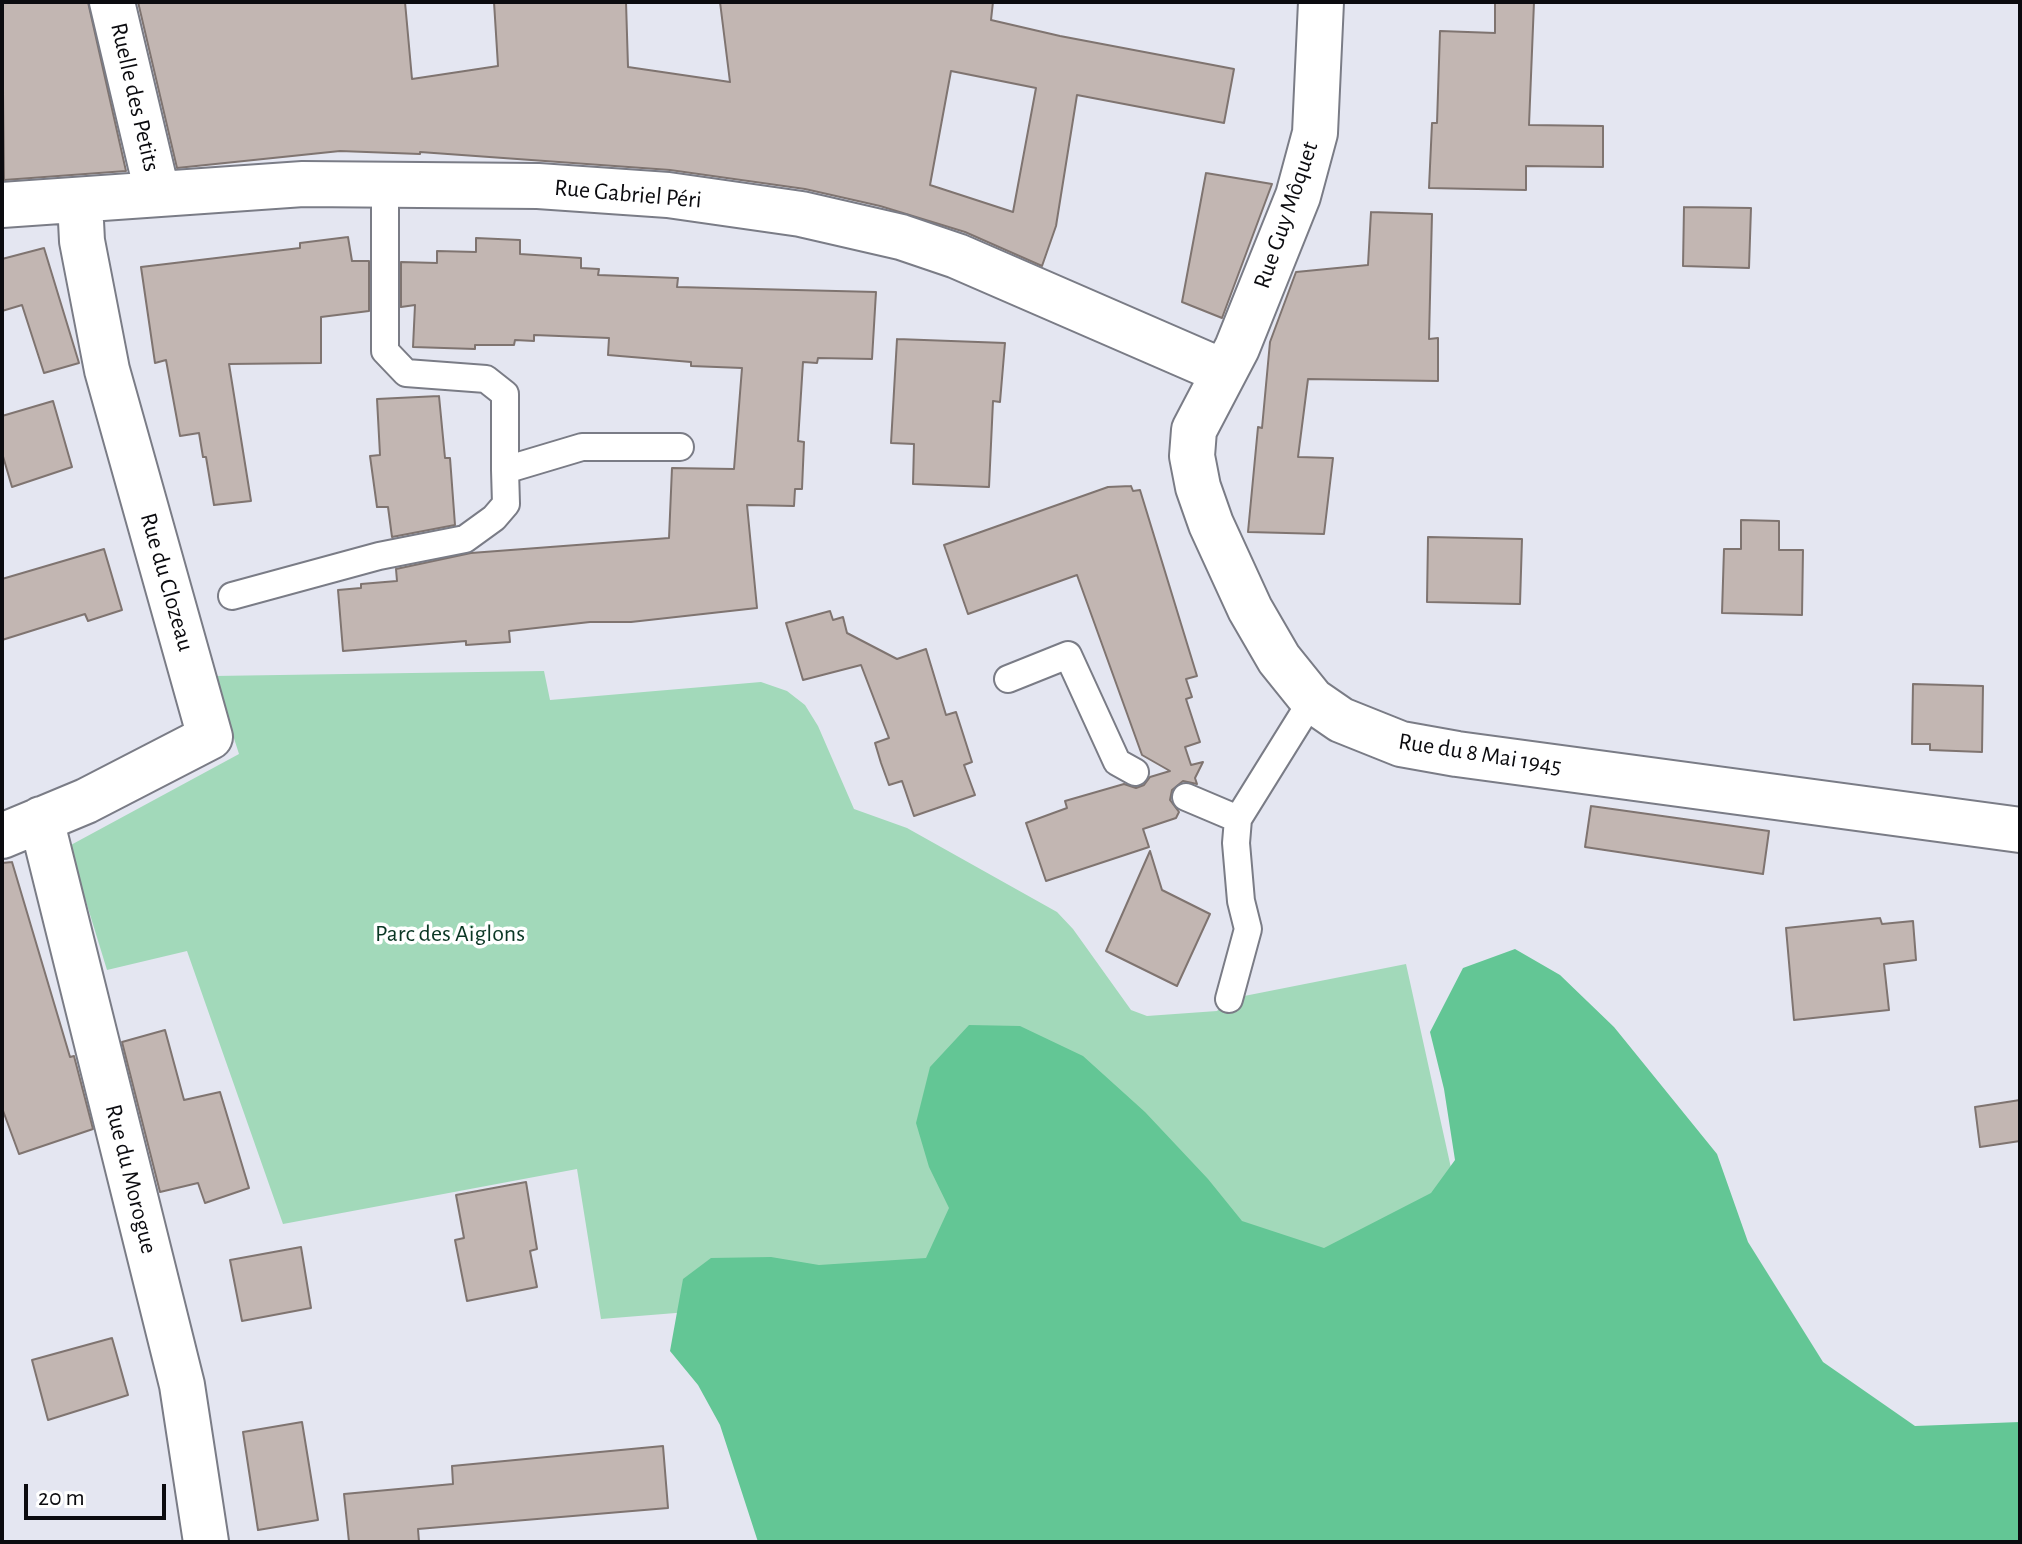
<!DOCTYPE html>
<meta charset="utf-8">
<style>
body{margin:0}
#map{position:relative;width:2022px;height:1544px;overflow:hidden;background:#e4e6f1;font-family:"Alegreya Sans",sans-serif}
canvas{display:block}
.frame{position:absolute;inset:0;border:4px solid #0b0b0f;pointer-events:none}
.scale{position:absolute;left:24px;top:1484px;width:142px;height:36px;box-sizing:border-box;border:4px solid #0b0b0f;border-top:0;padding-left:10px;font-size:24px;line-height:28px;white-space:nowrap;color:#0b0b0f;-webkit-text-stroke:6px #fff;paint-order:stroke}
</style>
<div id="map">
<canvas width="2022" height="1544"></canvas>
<div class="frame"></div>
<div class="scale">20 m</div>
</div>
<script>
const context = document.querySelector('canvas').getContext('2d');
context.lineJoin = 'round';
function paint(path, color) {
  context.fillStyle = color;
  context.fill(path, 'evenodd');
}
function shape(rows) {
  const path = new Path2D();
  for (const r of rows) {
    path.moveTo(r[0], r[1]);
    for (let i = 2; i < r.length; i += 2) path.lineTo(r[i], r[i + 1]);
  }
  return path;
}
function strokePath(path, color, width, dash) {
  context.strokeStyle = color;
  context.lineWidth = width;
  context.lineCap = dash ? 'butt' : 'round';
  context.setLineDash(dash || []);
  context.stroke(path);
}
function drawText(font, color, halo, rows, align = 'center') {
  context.font = font + ' "Alegreya Sans",sans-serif';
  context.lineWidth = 7;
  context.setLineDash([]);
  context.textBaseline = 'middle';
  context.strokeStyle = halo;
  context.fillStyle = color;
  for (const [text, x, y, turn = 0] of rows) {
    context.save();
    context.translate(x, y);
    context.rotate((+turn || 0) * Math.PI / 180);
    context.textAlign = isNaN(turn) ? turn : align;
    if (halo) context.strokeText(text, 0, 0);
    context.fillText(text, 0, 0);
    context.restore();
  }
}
paint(shape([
 [544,671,550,700,761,682,787,691,805,705,818,726,854,809,907,828,1057,912,1073,929,1131,1010,1147,1016,1217,1011,1229,999,1406,964,1466,1236,1199,1271,601,1319,577,1169,283,1224,187,951,107,970,69,846,239,754,214,676]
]), '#a2d9ba');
paint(shape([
 [1515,949,1560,975,1614,1027,1717,1154,1748,1242,1823,1362,1915,1426,2020,1422,2020,1542,758,1542,720,1425,698,1385,670,1351,683,1279,711,1258,771,1257,819,1265,926,1258,949,1208,929,1167,916,1123,930,1067,969,1025,1020,1026,1083,1056,1145,1112,1208,1179,1242,1221,1324,1248,1431,1193,1455,1160,1444,1089,1430,1032,1463,968]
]), '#63c695');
const building = shape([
 [2,2,88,2,126,171,4,180,2,2],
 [138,2,405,2,412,79,498,66,494,2,626,2,628,67,730,82,720,2,993,2,991,20,1060,36,1234,69,1224,123,1077,95,1056,226,1042,266,965,232,880,206,805,189,670,170,420,152,420,154,340,151,177,168,138,2],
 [951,71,1036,88,1013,212,930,185,951,71],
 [1495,2,1534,2,1529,125,1603,126,1603,167,1526,166,1526,190,1429,188,1432,123,1437,123,1440,31,1495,33,1495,2],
 [1206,173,1272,184,1222,318,1182,302,1206,173],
 [1684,207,1751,208,1749,268,1683,266,1684,207],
 [1371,212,1432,214,1429,339,1438,338,1438,381,1308,379,1298,457,1333,458,1324,534,1248,532,1258,427,1262,428,1270,342,1296,272,1368,265,1371,212],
 [348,237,352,261,369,261,369,311,321,317,321,363,229,364,251,501,214,505,206,457,203,457,199,433,180,436,166,360,155,363,141,267,300,248,300,243,348,237],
 [476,238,520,240,520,254,581,258,581,268,599,269,598,275,678,278,677,287,876,292,872,359,818,358,817,363,803,362,798,441,804,442,802,489,795,489,794,506,747,505,757,608,631,622,590,622,509,631,510,642,466,645,466,641,343,651,338,590,361,588,361,584,397,581,396,569,471,553,669,538,672,468,734,469,742,368,691,366,691,362,608,355,609,338,534,335,534,341,515,340,514,345,475,345,475,349,413,347,415,305,401,307,401,262,437,263,437,251,476,252,476,238],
 [44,248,79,363,44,373,22,305,2,311,2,259,44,248],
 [897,339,1005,343,1000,402,993,401,989,487,913,484,914,444,891,443,897,339],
 [439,396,445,458,450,458,455,525,392,537,388,507,377,507,370,456,380,455,377,399,439,396],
 [53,401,72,467,12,487,2,453,2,416,53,401],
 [1131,486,1133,491,1140,490,1197,676,1186,679,1192,697,1186,699,1200,742,1185,747,1191,765,1203,762,1195,778,1197,784,1183,781,1172,790,1170,800,1179,812,1176,818,1143,829,1149,847,1046,881,1026,823,1067,808,1065,801,1124,784,1136,788,1144,785,1150,777,1170,771,1142,755,1077,575,968,614,944,545,1108,487,1131,486],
 [1741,520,1779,521,1779,550,1803,550,1802,615,1722,613,1724,549,1741,549,1741,520],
 [1428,537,1522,539,1520,604,1427,602,1428,537],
 [104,549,122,610,88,621,85,614,2,640,2,579,104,549],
 [830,611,833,620,843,617,847,633,897,659,926,649,946,715,956,712,972,762,964,765,975,795,914,816,902,781,889,785,881,763,875,743,889,738,861,665,803,680,786,623,830,611],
 [1913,684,1983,686,1982,752,1930,750,1930,744,1912,744,1913,684],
 [1591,806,1769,831,1763,874,1585,847,1591,806],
 [1150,851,1162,890,1210,914,1177,986,1106,951,1150,851],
 [12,862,70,1057,74,1056,93,1129,19,1154,2,1108,2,863,12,862],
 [1880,918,1882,924,1913,921,1916,960,1884,964,1889,1010,1794,1020,1786,928,1880,918],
 [165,1030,184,1100,220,1092,249,1188,205,1203,198,1183,160,1192,122,1042,165,1030],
 [2020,1100,2020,1141,1980,1147,1975,1107,2020,1100],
 [526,1182,537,1249,530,1251,537,1287,467,1301,455,1240,464,1238,456,1195,526,1182],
 [301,1247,311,1308,242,1321,230,1260,301,1247],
 [112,1338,128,1395,48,1420,32,1360,112,1338],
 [302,1422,318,1520,258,1530,243,1432,302,1422],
 [663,1446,668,1508,418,1529,419,1542,349,1542,344,1494,453,1484,452,1466,663,1446]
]);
paint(building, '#c2b6b2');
strokePath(building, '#7f7470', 2);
const service = shape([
 [385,184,385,351,406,373,486,379,505,394,505,470],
 [232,596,379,556,465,539,494,518,506,504,505,470,582,447,680,447],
 [1008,679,1068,655,1117,762,1135,772],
 [1186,797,1238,819],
 [1229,999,1248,929,1241,901,1236,843,1238,819,1312,700]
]);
const minor = shape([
 [112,2,157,192],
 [1321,2,1315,133,1298,196,1237,348,1194,430,1192,456,1198,487,1211,524,1250,609,1279,659,1312,700,1341,720,1401,744,1457,754,2020,830],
 [2,205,303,184,538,186,668,195,801,214,901,237,957,256,1224,372],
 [41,819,182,1385,206,1542],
 [2,836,86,801,210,737,107,370,82,241,80,201]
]);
strokePath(service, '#7a7c86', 30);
strokePath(minor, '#7a7c86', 48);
strokePath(service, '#fff', 26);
strokePath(minor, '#fff', 44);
drawText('24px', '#0b0b0f', '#fff', [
 ["Ruelle des Petits",135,97,77],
 ["Rue Gabriel Péri",628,194,5],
 ["Rue Guy Môquet",1286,215,-71],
 ["Rue du Clozeau",167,582,74],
 ["Rue du 8 Mai 1945",1480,754,9],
 ["Rue du Morogue",131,1179,76]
]);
drawText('24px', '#093623', '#fff', [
 ["Parc des Aiglons",450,934]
]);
</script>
